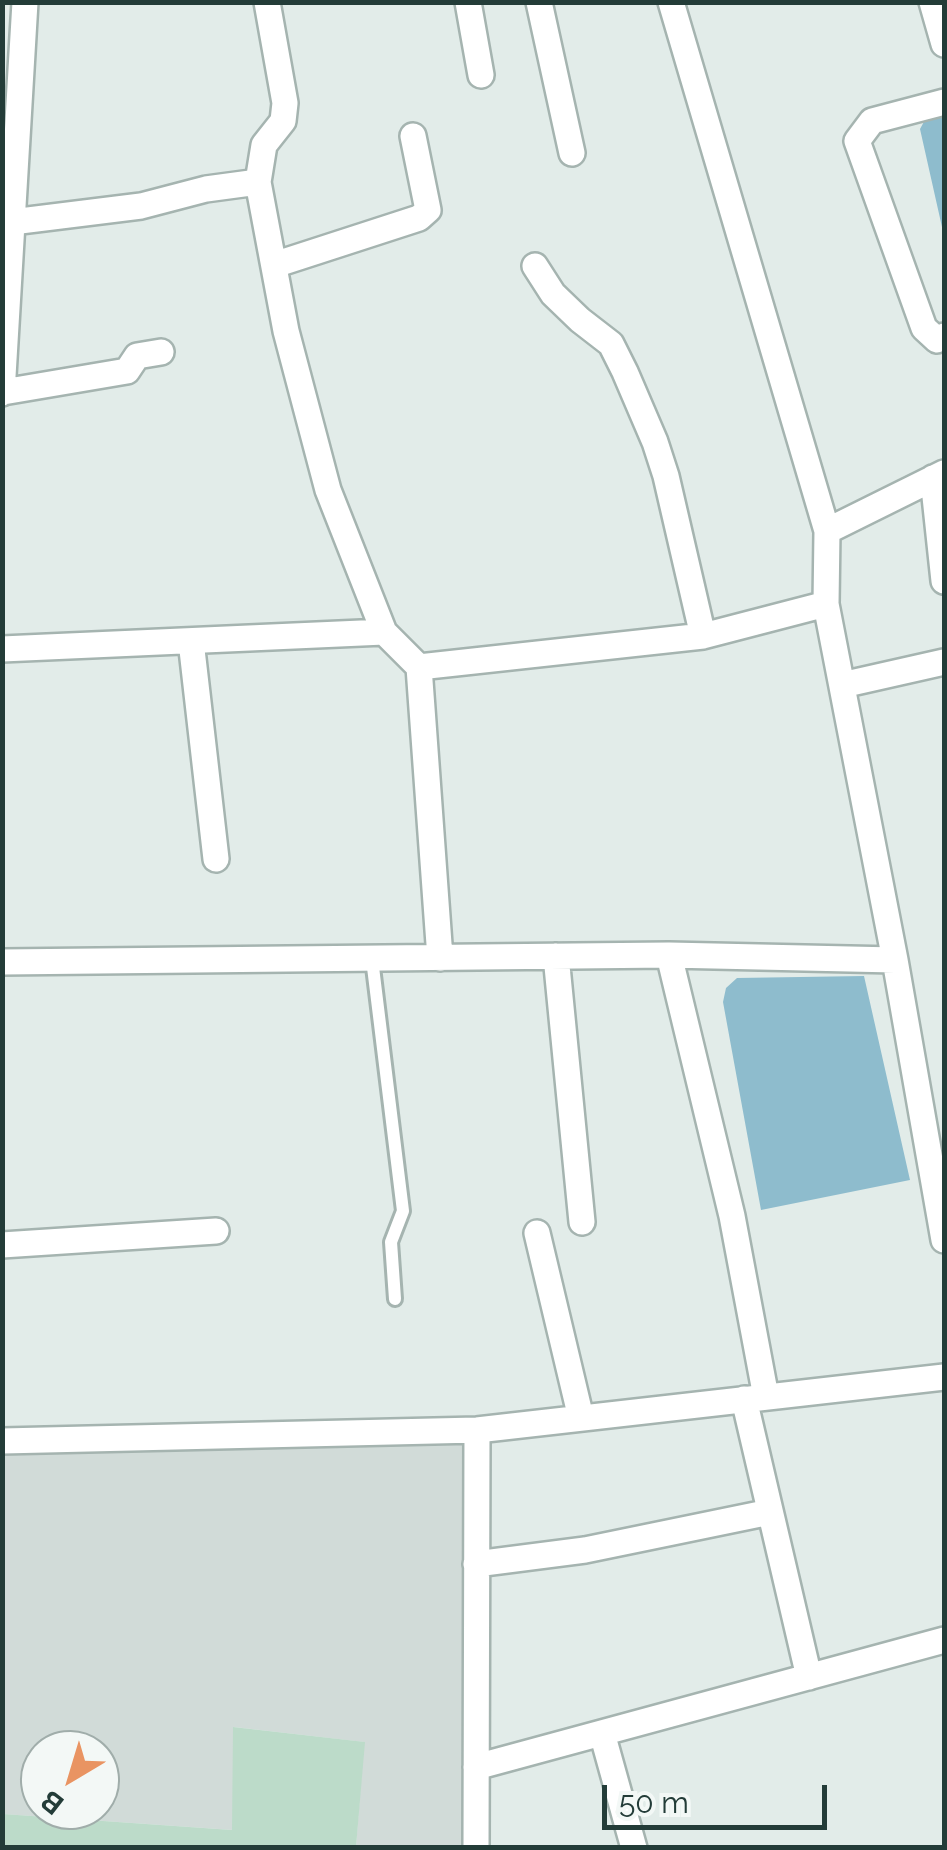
<!DOCTYPE html>
<style>
body{margin:0}
#map{position:relative;width:947px;height:1850px;overflow:hidden;background:#e2ece9;font-family:Raleway,sans-serif}
canvas{display:block}
.frame{position:absolute;inset:0;border:5px solid #233c38;pointer-events:none}
.north{position:absolute;left:20px;top:1730px;width:100px;height:100px;box-sizing:border-box;background:#f3f8f6;border:2px solid #a0adaa;border-radius:50%;rotate:218deg;font-size:28px;font-weight:700;line-height:40px;text-align:center;color:#233c38}
.north::after{content:'';display:block;margin:auto;width:35px;height:45px;background:#e99462;clip-path:polygon(50% 0,100% 100%,50% 72%,0 100%)}
.scale{position:absolute;left:602px;top:1785px;width:225px;height:45px;box-sizing:border-box;border:5px solid #233c38;border-top:0;padding-left:12px;font-size:30px;line-height:35px;white-space:nowrap;color:#233c38;-webkit-text-stroke:8px #f3f8f6;paint-order:stroke}
</style>
<div id="map">
<canvas width="947" height="1850"></canvas>
<div class="frame"></div>
<div class="north">B</div>
<div class="scale">50 m</div>
</div>
<script>
const context = document.querySelector('canvas').getContext('2d');
context.lineJoin = 'round';
function paint(path, color) {
  context.fillStyle = color;
  context.fill(path, 'evenodd');
}
function shape(rows) {
  const path = new Path2D();
  for (const r of rows) {
    path.moveTo(r[0], r[1]);
    for (let i = 2; i < r.length; i += 2) path.lineTo(r[i], r[i + 1]);
  }
  return path;
}
function strokePath(path, color, width, dash) {
  context.strokeStyle = color;
  context.lineWidth = width;
  context.lineCap = dash ? 'butt' : 'round';
  context.setLineDash(dash || []);
  context.stroke(path);
}
paint(shape([
 [477,1430,475,1847,356,1847,364,1742,234,1727,233,1830,3,1814,2,1441],
 [40,1750,100,1750,100,1810,40,1810]
]), '#d1dbd8');
paint(shape([
 [233,1727,365,1742,356,1847,3,1847,3,1814,232,1830]
]), '#bcdbc9');
paint(shape([
 [944,112,944,236,920,129,926,118],
 [864,976,910,1180,761,1210,723,1002,726,988,737,978]
]), '#8ebccd');
const lane = shape([
 [372,959,403,1211,391,1242,395,1299]
]);
const street = shape([
 [267,2,285,103,283,121,264,145,258,182,286,331,328,490,384,632],
 [468,2,481,75],
 [539,2,572,153],
 [671,2,827,531,826,604,895,960,944,1240],
 [932,2,944,44],
 [944,102,872,121,857,141,924,328,937,340,944,336],
 [12,222,141,206,206,189,258,182],
 [274,265,419,218,428,210,413,136],
 [535,266,553,294,580,320,611,344,625,372,655,442,666,476,703,636],
 [3,392,127,371,137,356,161,352],
 [2,393,25,2],
 [933,478,944,581],
 [827,531,944,473],
 [191,641,216,859],
 [2,649,384,632,419,667,703,636,826,604],
 [419,667,440,958],
 [842,685,944,662],
 [669,955,732,1216,766,1397],
 [556,956,582,1222],
 [2,962,669,955,895,960],
 [537,1233,581,1418],
 [2,1245,216,1231],
 [744,1399,809,1677],
 [2,1441,477,1430,944,1377],
 [476,1564,585,1550,770,1512],
 [602,1733,634,1848],
 [476,1767,944,1640],
 [476,1848,477,1430]
]);
strokePath(lane, '#a5b4b0', 18);
strokePath(street, '#a5b4b0', 30);
strokePath(lane, '#fff', 12);
strokePath(street, '#fff', 25);
</script>
